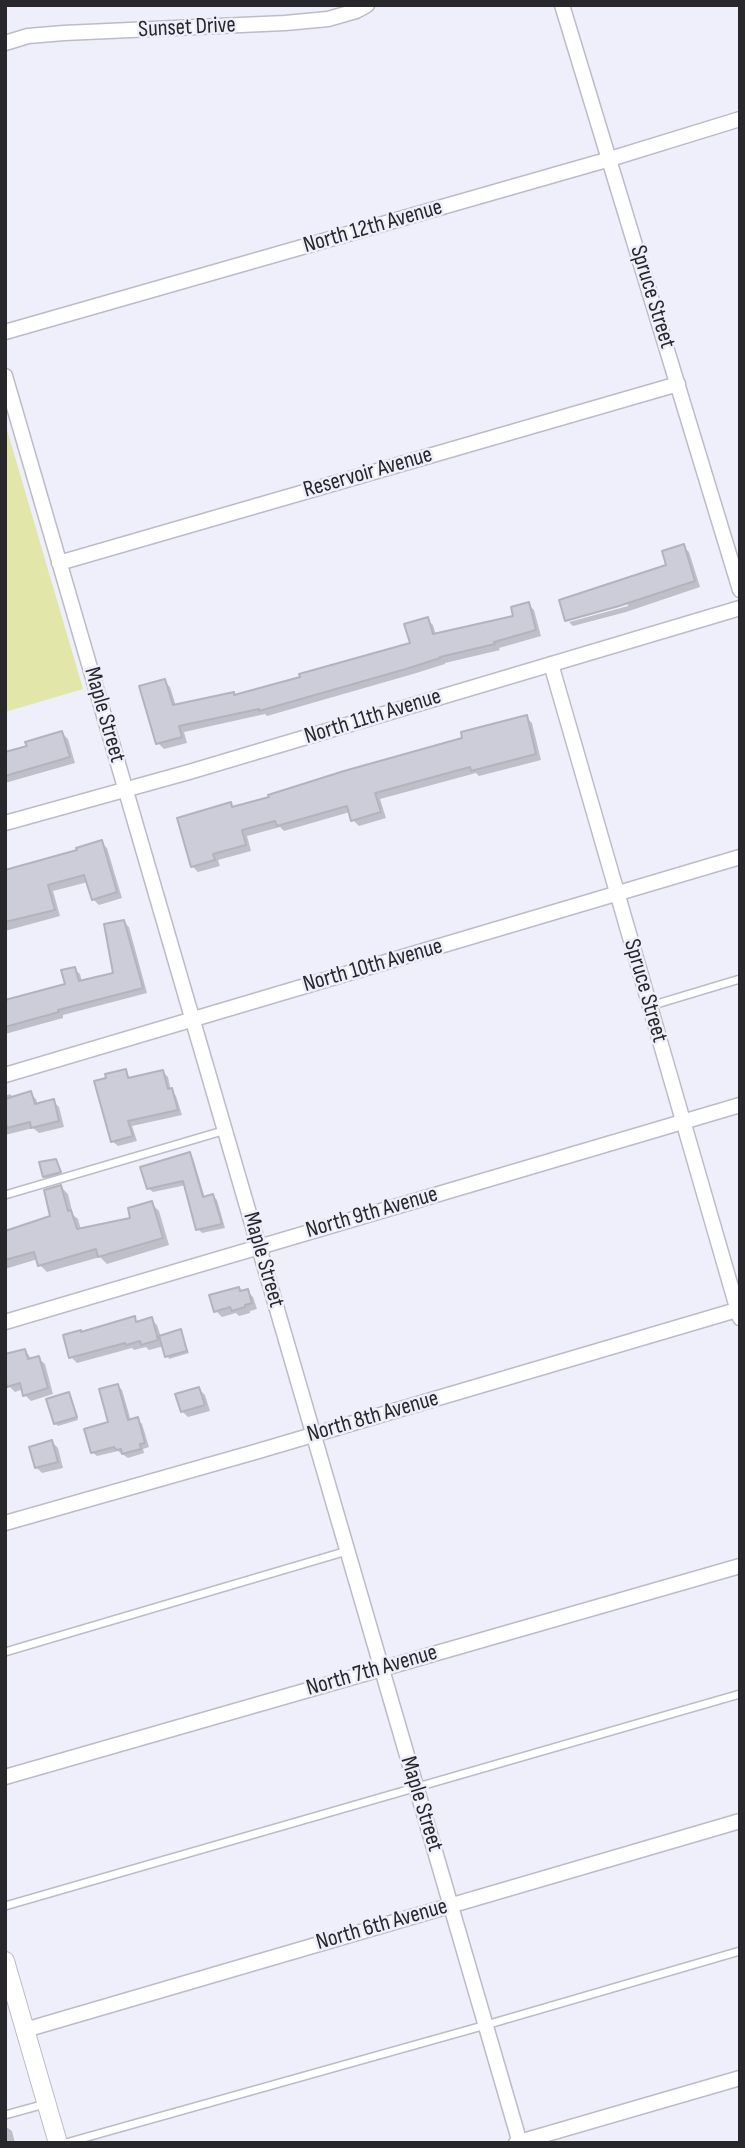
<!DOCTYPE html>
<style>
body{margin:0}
#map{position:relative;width:745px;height:2148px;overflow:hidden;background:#eeeffa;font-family:"Sofia Sans Condensed",sans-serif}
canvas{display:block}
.frame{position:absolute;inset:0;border:7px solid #28282c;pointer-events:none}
</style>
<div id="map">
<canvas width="745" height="2148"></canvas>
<div class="frame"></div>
</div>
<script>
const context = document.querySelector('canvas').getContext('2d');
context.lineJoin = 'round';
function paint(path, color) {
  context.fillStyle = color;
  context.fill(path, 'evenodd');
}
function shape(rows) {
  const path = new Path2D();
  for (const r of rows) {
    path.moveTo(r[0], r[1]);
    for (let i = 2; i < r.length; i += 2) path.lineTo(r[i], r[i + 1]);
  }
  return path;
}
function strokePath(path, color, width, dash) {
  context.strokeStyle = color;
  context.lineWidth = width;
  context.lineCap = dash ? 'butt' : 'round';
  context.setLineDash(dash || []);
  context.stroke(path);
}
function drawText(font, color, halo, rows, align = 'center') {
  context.font = font + ' "Sofia Sans Condensed",sans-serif';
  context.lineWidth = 5;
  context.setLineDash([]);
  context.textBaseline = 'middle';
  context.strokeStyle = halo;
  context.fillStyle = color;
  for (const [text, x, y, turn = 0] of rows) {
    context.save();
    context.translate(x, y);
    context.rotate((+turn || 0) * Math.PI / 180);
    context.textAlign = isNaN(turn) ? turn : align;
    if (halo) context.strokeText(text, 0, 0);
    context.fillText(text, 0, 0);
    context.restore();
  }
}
paint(shape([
 [5,423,83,689,5,712]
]), '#e2e6a8');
paint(shape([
 [683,546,689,552,700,587,626,612,573,626,569,622,628,606,627,602,568,619,568,622,567,620,562,602,668,567,664,552],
 [528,604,534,610,541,636,499,648,500,650,445,663,445,664,413,674,267,716,265,714,184,732,187,743,164,749,158,743,164,681,170,687,176,706,235,696,412,645,427,619,433,625,436,635,515,617],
 [526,717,532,723,541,760,479,776,476,773,380,799,386,818,359,826,353,820,350,812,284,831,280,827,247,836,251,851,218,860,220,866,198,872,192,866,231,804,235,808,464,739],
 [62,733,68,739,75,763,5,783,5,754,29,747],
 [101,842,107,848,122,898,99,905,93,899,88,882,53,891,60,916,5,931,5,870,79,851],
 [123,921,129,927,147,993,63,1015,63,1018,5,1034,5,1005,67,985,74,969,80,974,82,982,115,974],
 [125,1071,131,1079,163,1072,168,1077,171,1091,176,1096,182,1115,132,1126,137,1141,118,1146,112,1141,109,1079],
 [30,1093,36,1099,38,1105,53,1101,59,1107,64,1127,39,1133,33,1128,5,1135,5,1096,10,1094,14,1098],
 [189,1154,193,1158,205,1198,213,1196,217,1200,225,1228,202,1233,198,1229,186,1185,153,1192,148,1188],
 [56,1161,62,1175,47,1179,44,1177],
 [61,1187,68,1194,73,1215,78,1219,81,1230,132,1219,151,1203,159,1211,169,1245,107,1264,100,1257,47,1272,40,1265,38,1259,5,1269,5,1232,53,1217],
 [239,1289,242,1292,247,1291,253,1297,257,1309,250,1311,250,1313,239,1316,236,1313,222,1317,216,1311],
 [134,1318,139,1323,151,1319,157,1325,161,1337,180,1331,189,1353,169,1359,164,1346,149,1350,146,1347,134,1350,132,1348,77,1363,71,1357,82,1334],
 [25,1350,32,1360,38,1358,45,1364,53,1394,31,1401,25,1395,23,1389,15,1392,9,1386],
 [118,1386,122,1390,131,1421,137,1419,142,1424,149,1447,143,1449,144,1453,128,1458,118,1451,97,1456,92,1452,110,1424],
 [199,1389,205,1395,210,1411,188,1417,182,1411],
 [69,1394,71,1396,78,1420,58,1426,55,1423],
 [52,1442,58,1448,63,1468,42,1473,36,1467],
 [5,2126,12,2131,15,2143,5,2143]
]), '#0003');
const building = shape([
 [684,544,695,581,619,606,565,621,559,600,666,565,662,551,684,544],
 [529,602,536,630,494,642,495,644,440,657,440,658,406,669,259,711,259,709,179,726,182,737,156,744,139,686,165,679,173,705,234,692,234,695,300,677,299,674,410,643,404,624,428,617,433,634,513,616,511,607,529,602],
 [527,715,536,754,471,771,470,767,375,793,381,812,351,821,347,806,277,826,275,821,242,830,246,845,213,854,215,860,191,867,177,818,231,802,232,807,269,797,268,795,344,771,462,738,461,732,527,715],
 [62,731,70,757,5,776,5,752,27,746,25,742,62,731],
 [102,840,117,892,92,900,84,875,48,885,55,910,5,922,5,870,77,850,76,848,102,840],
 [124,920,143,988,58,1010,59,1012,5,1027,5,1000,65,984,61,970,75,967,79,981,113,973,104,924,124,920],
 [126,1069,128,1078,163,1070,168,1089,172,1088,178,1110,128,1121,133,1136,111,1142,94,1081,106,1078,105,1074,126,1069],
 [31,1091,35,1104,54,1099,59,1121,31,1128,30,1122,7,1128,5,1119,5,1099,31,1091],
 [190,1152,203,1197,213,1194,222,1224,196,1230,183,1181,147,1189,140,1167,190,1152],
 [56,1159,61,1172,43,1177,39,1162,56,1159],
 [61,1185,68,1211,71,1210,77,1229,130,1218,128,1208,152,1201,163,1238,98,1257,96,1249,38,1266,34,1252,5,1260,5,1231,50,1216,44,1190,61,1185],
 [239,1287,240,1291,248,1289,252,1303,245,1305,245,1307,232,1311,230,1307,214,1312,209,1295,239,1287],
 [135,1316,136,1322,152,1317,158,1340,141,1345,140,1341,126,1345,125,1343,69,1358,63,1335,81,1330,81,1332,135,1316],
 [181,1329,187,1351,165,1357,159,1336,181,1329],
 [25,1349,28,1359,39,1356,48,1388,23,1396,20,1383,7,1387,5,1379,5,1354,25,1349],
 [118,1384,128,1420,138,1417,145,1443,140,1444,141,1449,122,1454,121,1449,116,1450,114,1447,91,1453,84,1429,108,1422,99,1389,118,1384],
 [199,1387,205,1405,181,1412,175,1394,199,1387],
 [69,1392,77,1417,54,1424,46,1399,69,1392],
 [52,1440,58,1462,35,1468,29,1447,52,1440]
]);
paint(building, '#cccdd8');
strokePath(building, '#b2b3bd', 2);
const service = shape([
 [650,1006,740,979],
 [5,1195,226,1130],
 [5,1652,347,1551],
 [5,1906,740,1694],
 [5,2115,45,2104],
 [66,2143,486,2025,740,1951]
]);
const minor = shape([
 [562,5,740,590],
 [5,43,28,36,64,33,285,23,328,19,356,11,367,5],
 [5,332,610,159,740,119],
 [5,376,520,2143],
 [59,563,678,384],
 [551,664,740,1318],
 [5,823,189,772,740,608],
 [5,1075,740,857],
 [5,1322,740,1105],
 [5,1523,255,1452,740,1309],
 [5,1777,740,1566],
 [25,2030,740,1821],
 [516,2143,740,2078]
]);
const tertiary = shape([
 [5,1961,58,2143]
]);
strokePath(service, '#bcbcc7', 10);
strokePath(minor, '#bcbcc7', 17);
strokePath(tertiary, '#bcbcc7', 20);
strokePath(service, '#fff', 7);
strokePath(minor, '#fff', 14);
strokePath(tertiary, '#fff', 18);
drawText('23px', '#28282c', '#eeeffa', [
 ["Sunset Drive",187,28,-3],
 ["North 12th Avenue",373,227,-16],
 ["Spruce Street",652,297,73],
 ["Reservoir Avenue",368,473,-16],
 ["Maple Street",104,715,74],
 ["North 11th Avenue",373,717,-17],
 ["North 10th Avenue",373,966,-16],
 ["Spruce Street",645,991,74],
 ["North 9th Avenue",372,1213,-16],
 ["Maple Street",263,1260,74],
 ["North 8th Avenue",373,1417,-16],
 ["North 7th Avenue",372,1671,-16],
 ["Maple Street",421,1804,73],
 ["North 6th Avenue",382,1925,-16]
]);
</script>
